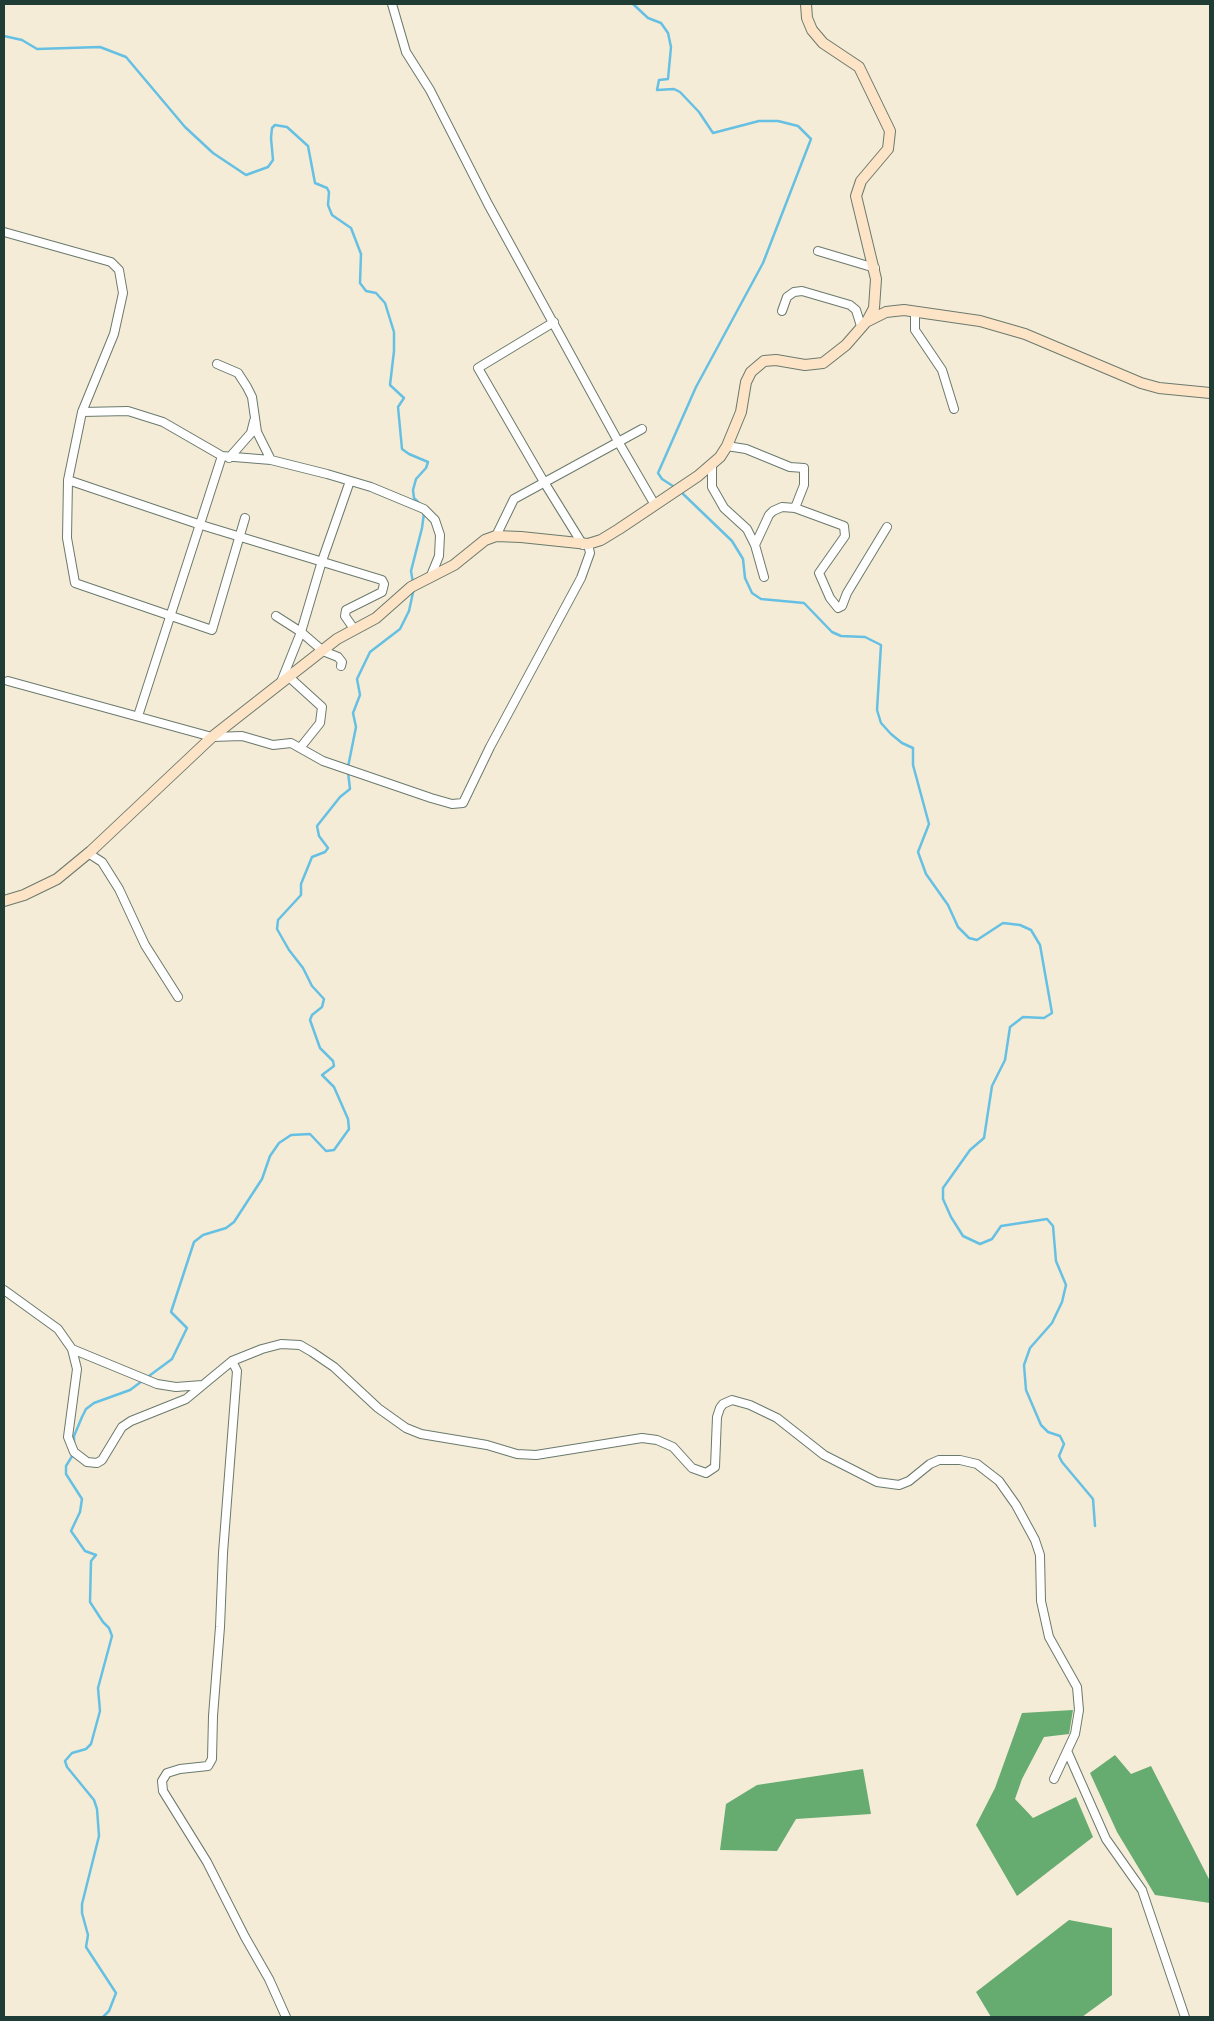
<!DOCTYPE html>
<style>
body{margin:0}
#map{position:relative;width:1214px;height:2021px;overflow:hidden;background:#f5ecd7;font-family:Sriracha,sans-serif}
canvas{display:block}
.frame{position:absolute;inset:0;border:5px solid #1f3d34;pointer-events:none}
</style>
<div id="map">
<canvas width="1214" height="2021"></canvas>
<div class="frame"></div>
</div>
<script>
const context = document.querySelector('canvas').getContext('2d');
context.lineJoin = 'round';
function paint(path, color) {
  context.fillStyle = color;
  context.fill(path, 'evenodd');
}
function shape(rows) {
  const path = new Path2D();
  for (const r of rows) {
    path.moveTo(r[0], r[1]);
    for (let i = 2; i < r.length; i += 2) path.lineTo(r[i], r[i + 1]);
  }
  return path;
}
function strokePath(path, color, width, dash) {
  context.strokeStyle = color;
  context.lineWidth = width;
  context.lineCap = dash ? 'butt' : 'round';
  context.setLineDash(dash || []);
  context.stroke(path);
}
paint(shape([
 [1073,1710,1069,1734,1044,1737,1022,1779,1015,1799,1033,1818,1076,1797,1093,1837,1017,1896,976,1825,995,1788,1022,1713],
 [1115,1755,1131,1774,1151,1766,1210,1881,1210,1903,1155,1895,1117,1832,1090,1773],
 [863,1769,871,1814,796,1819,777,1851,720,1850,726,1804,757,1785],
 [1069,1920,1112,1928,1112,1995,1082,2017,991,2017,976,1992]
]), '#66ab70');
strokePath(shape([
 [633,4,648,18,661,23,668,33,671,47,668,79,659,80,657,90,674,89,680,92,699,112,713,133,759,121,778,121,798,126,811,139,763,263,696,387,658,473,662,479,676,488],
 [4,36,22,40,37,49,100,47,126,57,185,127,213,153,246,175,268,167,273,160,271,138,272,128,275,125,287,127,308,146,315,183,327,188,329,192,328,205,332,215,351,228,361,254,360,283,366,291,376,293,385,303,394,332,394,351,390,385,404,398,398,407,402,449,409,454,428,462,426,468,416,479,413,490,414,498,422,506],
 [680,491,732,541,743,559,745,578,752,593,761,599,804,603,832,632,841,636,865,637,881,645,877,710,881,723,891,734,902,743,913,748,913,765,929,824,918,852,926,874,948,905,958,927,969,938,977,940,1003,923,1020,925,1031,930,1040,945,1052,1013,1044,1018,1023,1017,1010,1027,1005,1060,992,1086,984,1138,970,1150,943,1188,943,1199,951,1217,963,1236,980,1244,992,1239,1001,1226,1047,1219,1053,1226,1056,1261,1066,1285,1062,1302,1052,1323,1030,1348,1024,1365,1026,1390,1041,1425,1048,1432,1060,1436,1064,1444,1059,1456,1062,1462,1093,1499,1095,1526],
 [413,583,411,571,422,528,424,513],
 [348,767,356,727,353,713,360,695,357,679,370,652,400,629,409,611,414,588],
 [74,1445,74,1436,82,1417,86,1409,94,1403,130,1390,172,1359,187,1328,171,1312,194,1242,203,1235,226,1228,234,1222,262,1179,270,1156,279,1143,291,1135,310,1134,326,1151,334,1150,349,1129,348,1119,334,1087,322,1075,334,1066,333,1061,320,1048,310,1020,312,1015,322,1007,324,999,312,986,303,968,289,950,277,929,278,920,301,895,301,884,312,857,325,852,328,848,319,836,317,826,340,797,350,789,348,772],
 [74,1453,66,1466,66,1474,82,1499,80,1512,71,1531,85,1551,96,1555,91,1561,90,1602,103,1622,109,1628,112,1636,98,1688,100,1711,91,1744,86,1749,72,1753,65,1761,67,1767,94,1800,97,1809,99,1836,82,1904,82,1913,88,1935,86,1947,116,1993,109,2011,103,2017]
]), '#65c0e3', 2.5);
const street = shape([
 [392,4,406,52,430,90,488,204,619,443,655,505],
 [4,232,111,262,119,270,123,293,114,334,82,412,68,480,67,538,75,583,212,630,245,518],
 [818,251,875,268],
 [782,311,787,297,794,292,802,291,850,305,856,310,861,326],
 [915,311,915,330,942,370,954,409],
 [554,322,478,368,544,482,583,545],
 [217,364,238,373,247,387,252,397,257,432,271,460],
 [82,412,128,411,163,422,222,456,271,460,327,474,371,487,424,509,435,520,440,535,439,556,430,578],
 [727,446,746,449,790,467,804,468,804,485,795,508],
 [229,458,251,433,254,421],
 [712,465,712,487,724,508,747,529,755,545,764,577],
 [68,480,198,524,382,580,384,584,382,592,346,610,345,616,354,629],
 [496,536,514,499,642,429],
 [755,545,769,515,773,511,782,507,795,508,844,526,845,536,819,573,830,598,838,608,842,606,847,593,887,527],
 [276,616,301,632,323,651,338,657,342,662,341,666],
 [289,677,322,707,320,723,300,748],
 [8,681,212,737,242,736,273,745,291,743,323,761,431,798,452,804,463,803,490,747,581,578,590,553,588,544],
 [281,682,301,632,322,561,350,481],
 [138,716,222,456],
 [88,853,102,862,119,889,145,945,178,997],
 [4,1290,58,1329,72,1349,77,1369,68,1437,74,1452,87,1462,97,1463,102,1460,122,1427,131,1421,186,1399,232,1361,262,1349,281,1344,300,1345,312,1352,334,1367,378,1408,406,1428,421,1434,487,1445,517,1454,536,1455,642,1438,657,1440,673,1447,692,1468,706,1473,715,1467,717,1417,720,1408,723,1404,732,1400,750,1405,777,1418,824,1455,877,1482,899,1485,909,1481,930,1464,939,1460,960,1460,977,1464,999,1481,1016,1505,1035,1540,1040,1555,1041,1601,1049,1637,1077,1687,1079,1710,1075,1734,1054,1779],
 [72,1349,157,1384,176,1387,202,1385],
 [232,1361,237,1371,223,1553,220,1627,213,1716,212,1759,208,1766,180,1769,167,1773,162,1781,163,1791,207,1862,245,1937,269,1979,286,2017],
 [1068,1753,1106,1839,1142,1890,1185,2017]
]);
const secondary = shape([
 [806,4,807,18,812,30,823,43,859,67,890,131,888,149,861,181,856,196,876,279,874,308,867,321],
 [4,901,24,895,57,879,91,851,212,737,337,639,376,618,411,587,454,565,485,540,496,536,521,537,588,544,601,540,619,529,698,476,720,457,727,446,741,412,746,382,751,372,764,361,776,360,805,365,823,363,846,345,866,322,886,312,904,310,980,321,1025,334,1141,383,1159,388,1210,393]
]);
strokePath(street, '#6a7a6d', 10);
strokePath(secondary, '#6a7a6d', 12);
strokePath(street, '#fff', 8);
strokePath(secondary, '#fee4c6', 10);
</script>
